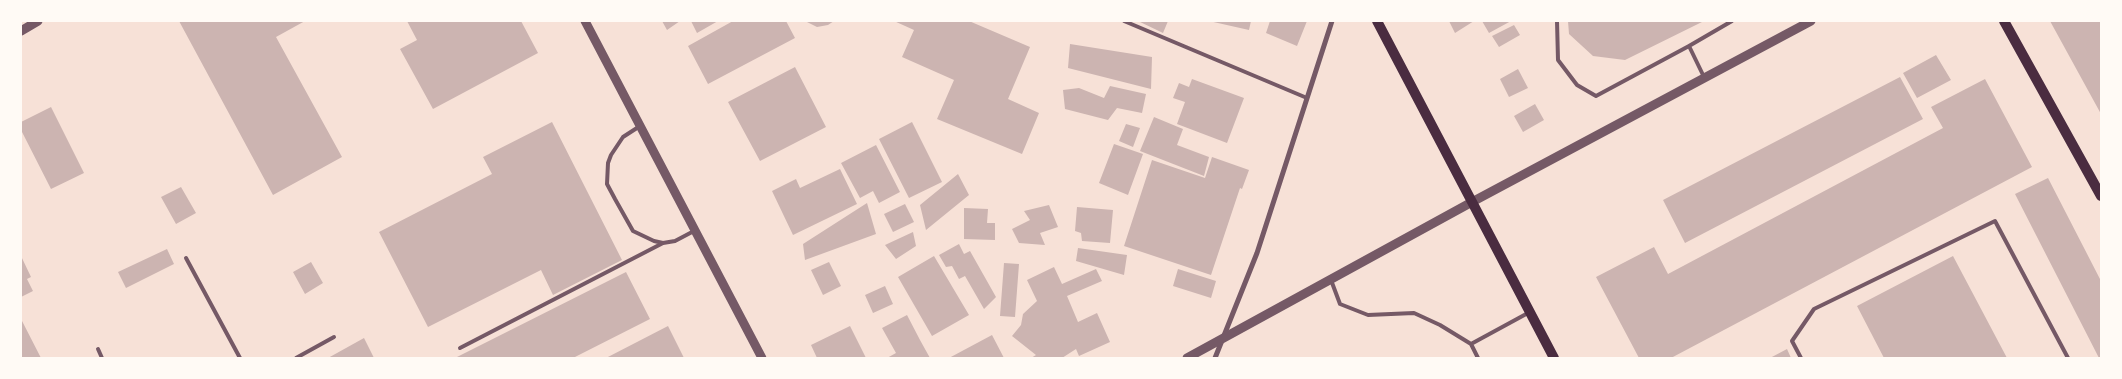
<!DOCTYPE html>
<style>
body{margin:0}
#map{position:relative;width:2122px;height:379px;overflow:hidden;background:#f7e1d7;font-family:Ubuntu,sans-serif}
canvas{display:block}
.frame{position:absolute;inset:0;border:22px solid #fffaf5;pointer-events:none}
</style>
<div id="map">
<canvas width="2122" height="379"></canvas>
<div class="frame"></div>
</div>
<script>
const context = document.querySelector('canvas').getContext('2d');
context.lineJoin = 'round';
function paint(path, color) {
  context.fillStyle = color;
  context.fill(path, 'evenodd');
}
function shape(rows) {
  const path = new Path2D();
  for (const r of rows) {
    path.moveTo(r[0], r[1]);
    for (let i = 2; i < r.length; i += 2) path.lineTo(r[i], r[i + 1]);
  }
  return path;
}
function strokePath(path, color, width, dash) {
  context.strokeStyle = color;
  context.lineWidth = width;
  context.lineCap = dash ? 'butt' : 'round';
  context.setLineDash(dash || []);
  context.stroke(path);
}
paint(shape([
 [179,21,305,21,276,37,342,157,273,195],
 [407,21,521,21,538,53,433,109,400,49,417,40],
 [662,21,680,21,667,30],
 [691,21,718,21,697,33],
 [733,21,786,21,795,38,708,84,688,46],
 [805,21,834,21,828,25,817,27],
 [894,21,969,21,1030,47,1008,99,1039,113,1022,154,937,119,954,80,902,57,914,30],
 [1138,21,1168,21,1163,33],
 [1209,21,1251,21,1249,30],
 [1270,21,1307,21,1297,46,1266,33],
 [1449,21,1474,21,1455,33],
 [1482,21,1511,21,1489,33],
 [1568,21,1704,21,1625,60,1593,56,1569,34],
 [2050,21,2101,21,2101,114],
 [1514,25,1520,35,1499,47,1492,36],
 [1070,44,1152,57,1151,89,1068,68],
 [1936,55,1951,80,1917,98,1903,73],
 [795,67,826,127,760,161,728,102],
 [1518,69,1528,88,1509,97,1500,79],
 [1900,77,1923,119,1685,243,1663,200],
 [1192,79,1244,98,1227,143,1177,124,1185,102,1173,98,1179,83,1189,87],
 [1985,79,2032,167,1671,358,1639,358,1596,277,1654,247,1668,274,1943,128,1931,107],
 [1110,86,1146,94,1142,113,1117,108,1108,120,1065,109,1063,90,1079,88,1104,98],
 [1535,104,1544,120,1523,132,1514,116],
 [51,107,84,173,51,189,21,130,21,122],
 [1154,117,1183,129,1177,145,1209,157,1204,176,1140,151],
 [552,122,622,260,553,295,541,270,428,327,379,232,492,174,483,157],
 [912,122,942,182,909,198,879,139],
 [1126,124,1140,128,1133,147,1119,141],
 [1114,144,1143,154,1128,195,1099,183],
 [876,145,900,192,879,203,873,191,860,198,841,163],
 [1212,157,1249,170,1242,189,1240,188,1211,275,1124,246,1152,160,1205,178],
 [840,169,857,204,793,235,772,191,796,179,800,188],
 [958,174,969,195,926,230,920,205],
 [2048,178,2101,281,2101,358,2099,358,2015,194],
 [181,187,196,213,176,224,161,197],
 [867,203,876,234,805,260,803,244],
 [905,204,914,222,893,232,884,214],
 [1049,205,1058,227,1040,233,1045,245,1019,243,1012,229,1030,220,1024,211],
 [1077,207,1113,210,1110,243,1082,241,1081,233,1075,231],
 [964,208,988,209,987,223,995,223,995,240,964,239],
 [913,232,916,246,896,259,885,245],
 [959,244,964,254,970,251,996,297,984,309,965,276,959,279,952,266,946,267,939,255],
 [1078,248,1127,255,1124,275,1076,261],
 [167,249,174,264,126,288,118,272],
 [21,256,31,277,27,279,33,291,21,297],
 [934,256,969,315,932,336,898,277],
 [1953,256,2007,358,1884,358,1857,306],
 [311,262,323,283,305,294,293,272],
 [829,262,841,286,823,295,811,270],
 [1004,263,1019,264,1015,317,1000,316],
 [1054,267,1062,284,1096,269,1102,281,1067,296,1078,322,1097,313,1110,342,1079,356,1076,349,1062,358,1031,358,1036,355,1012,336,1021,325,1023,314,1037,301,1027,280],
 [1178,269,1216,281,1211,298,1173,286],
 [626,272,650,319,573,358,455,358],
 [885,286,893,304,873,313,865,295],
 [907,315,920,340,930,358,887,358,896,353,882,328],
 [21,319,41,358,21,358],
 [668,326,684,358,606,358],
 [850,326,866,358,817,358,811,345],
 [992,335,1004,358,949,358],
 [364,338,374,358,328,358],
 [1787,349,1791,358,1770,358]
]), '#ccb4b1');
strokePath(shape([
 [1124,21,1307,98],
 [1557,21,1558,60,1577,85,1596,96,1689,46,1704,77],
 [1689,46,1732,21],
 [640,126,623,137,611,155,608,163,607,184,615,199,633,231,654,241,663,243,675,241,694,231],
 [186,258,240,358],
 [1331,280,1340,304,1368,315,1414,313,1440,325,1471,344,1478,358],
 [1471,344,1528,313],
 [460,348,663,243],
 [98,349,102,358],
 [296,358,334,337],
 [1801,358,1792,341,1814,309,1995,221,2068,358]
]), '#755966', 4);
strokePath(shape([
 [1215,358,1257,253,1332,21]
]), '#755966', 5);
strokePath(shape([
 [585,21,762,358],
 [21,31,38,21],
 [1187,358,1472,202,1811,21]
]), '#755966', 9);
strokePath(shape([
 [1377,21,1554,358],
 [2004,21,2101,196]
]), '#4a2c40', 10);
</script>
